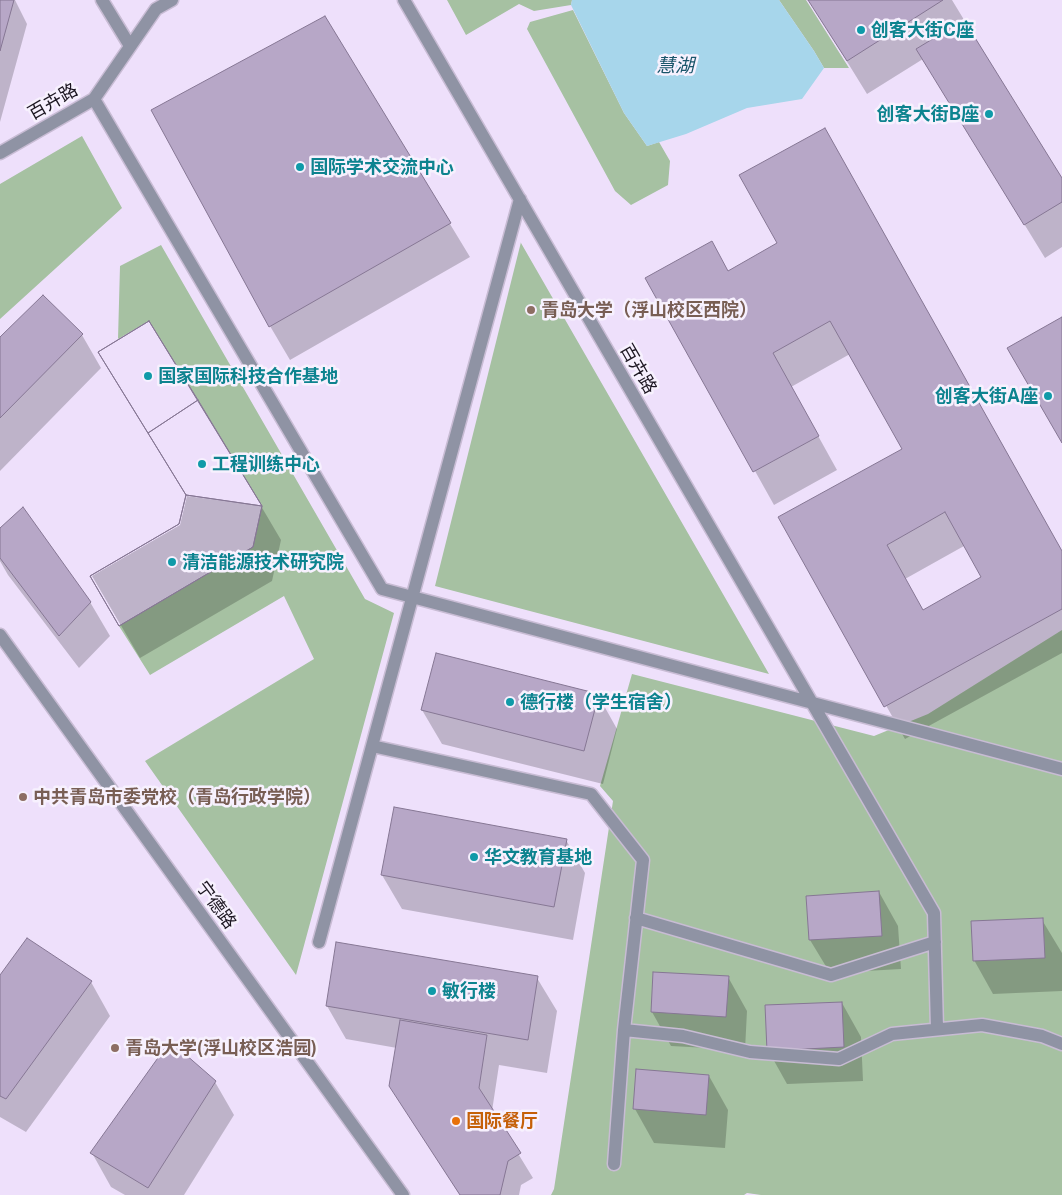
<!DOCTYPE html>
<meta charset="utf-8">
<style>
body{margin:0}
canvas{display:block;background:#eee0fb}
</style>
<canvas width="1062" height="1195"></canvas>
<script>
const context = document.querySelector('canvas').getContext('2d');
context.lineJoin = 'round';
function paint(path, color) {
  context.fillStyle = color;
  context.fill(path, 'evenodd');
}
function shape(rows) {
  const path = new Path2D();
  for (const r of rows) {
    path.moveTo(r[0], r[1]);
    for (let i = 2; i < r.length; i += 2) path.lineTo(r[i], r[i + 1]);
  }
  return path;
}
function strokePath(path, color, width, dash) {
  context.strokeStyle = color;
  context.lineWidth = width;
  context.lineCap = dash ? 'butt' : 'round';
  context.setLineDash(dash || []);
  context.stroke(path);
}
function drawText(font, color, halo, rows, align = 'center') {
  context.font = font + ' "Public Sans","Noto Sans SC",sans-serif';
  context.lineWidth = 5;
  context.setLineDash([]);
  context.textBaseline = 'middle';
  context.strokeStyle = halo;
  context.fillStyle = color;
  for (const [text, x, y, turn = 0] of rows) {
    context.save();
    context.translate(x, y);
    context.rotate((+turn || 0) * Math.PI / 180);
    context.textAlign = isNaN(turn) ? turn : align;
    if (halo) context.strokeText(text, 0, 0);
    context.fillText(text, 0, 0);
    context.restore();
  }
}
paint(shape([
 [447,0,572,0,571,5,534,11,519,4,466,35],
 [779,0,806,0,849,68,824,68,814,51],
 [573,10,624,113,647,146,659,142,670,161,668,185,631,205,615,191,527,29,530,22],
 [82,136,122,208,0,319,0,184],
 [521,242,521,243,769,674,435,586],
 [161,245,365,599,394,613,296,975,145,761,314,659,284,596,150,675,119,626,253,547,262,506,149,321,118,339,120,266],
 [1062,630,1062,1195,761,1195,747,1193,744,1195,551,1195,554,1189,613,801,600,786,632,674,874,736,928,714]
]), '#a6c1a2');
paint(shape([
 [572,0,779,0,814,51,824,68,802,99,747,108,686,134,647,146,624,113,571,5]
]), '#a7d6eb');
paint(shape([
 [0,0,15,0,27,24,0,122],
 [809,0,952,0,1062,181,1062,247,1045,258,923,59,867,94],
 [325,18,470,257,290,360,270,326],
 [779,244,1062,552,1062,653,905,739,780,518,904,450,850,354,791,387,837,470,774,505,647,278,728,272],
 [964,546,983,578,923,611,905,579],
 [82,335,101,368,0,471,0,339],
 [187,496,261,506,281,540,272,581,140,658,92,576,180,525],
 [0,530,90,602,110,636,79,668,8,575,0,561],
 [598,695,617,729,603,784,442,744,422,710],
 [566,840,585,873,573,940,402,909,382,875],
 [879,892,898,926,901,969,830,973,810,940],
 [1042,920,1062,953,1062,991,993,994,974,960],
 [0,977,91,982,110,1016,26,1132,0,1117],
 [728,977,747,1011,745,1050,671,1046,652,1012],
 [537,978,557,1011,547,1073,499,1065,492,1111,533,1178,521,1185,519,1195,460,1195,390,1086,397,1048,346,1039,327,1006],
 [842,1003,861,1037,863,1081,787,1084,768,1050],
 [709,1076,728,1110,725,1148,654,1143,635,1109],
 [215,1082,234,1115,184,1195,125,1195,111,1187,92,1153]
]), '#0003');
const building = shape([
 [0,0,14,0,0,51,0,0],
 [808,0,943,0,847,61,808,0],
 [325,16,451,223,269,327,151,110,325,16],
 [964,20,1062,178,1062,202,1024,225,916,49,964,20],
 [825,128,1062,551,1062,609,884,707,778,517,902,449,830,321,773,353,819,436,753,472,645,278,712,241,728,271,777,243,739,175,825,128],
 [945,512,981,577,923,610,887,545,945,512],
 [43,295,83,334,0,418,0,337,43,295],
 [1062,317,1062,443,1007,348,1062,317],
 [149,321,262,506,253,547,119,626,90,576,179,524,186,495,98,352,149,321],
 [149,321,198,400,148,433,98,352,149,321],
 [198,400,262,506,186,495,148,433,198,400],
 [186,495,262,506,253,547,119,626,90,576,179,524,186,495],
 [23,507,91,602,59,636,0,558,0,528,23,507],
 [436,653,599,694,584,751,421,710,436,653],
 [394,807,567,839,554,907,381,875,394,807],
 [879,891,882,936,809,940,806,896,879,891],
 [1043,918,1045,958,973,961,971,921,1043,918],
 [27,938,92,981,6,1099,0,1096,0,975,27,938],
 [336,942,538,976,528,1040,326,1006,336,942],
 [653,972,729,976,726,1017,651,1012,653,972],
 [842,1002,844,1047,767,1051,765,1005,842,1002],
 [400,1020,487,1035,479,1088,521,1153,508,1161,500,1195,460,1195,389,1086,400,1020],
 [170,1041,216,1081,148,1188,90,1153,170,1041],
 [636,1069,709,1075,706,1115,633,1109,636,1069]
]);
paint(building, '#b7a7c7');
strokePath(building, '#867794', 1);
const minor = shape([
 [102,0,130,46],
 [404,0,934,913,937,1029],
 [94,99,382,589,1062,769],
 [0,153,94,99,156,9,172,0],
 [0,635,403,1195],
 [372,746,591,794,643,860,624,1030,614,1164],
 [636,918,831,975,935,942],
 [319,942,520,199],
 [624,1030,683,1036,750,1052,839,1059,892,1034,982,1025,1042,1036,1062,1044]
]);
strokePath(minor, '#c8bcd4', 15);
strokePath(minor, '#8f93a4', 12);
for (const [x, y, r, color] of [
 [861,30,5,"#0f9aa8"],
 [989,114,5,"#0f9aa8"],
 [300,167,5,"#0f9aa8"],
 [531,310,5,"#8d6e63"],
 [148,376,5,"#0f9aa8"],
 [1048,396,5,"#0f9aa8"],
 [202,464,5,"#0f9aa8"],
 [172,562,5,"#0f9aa8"],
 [510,702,5,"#0f9aa8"],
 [23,797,5,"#8d6e63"],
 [474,857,5,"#0f9aa8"],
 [432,991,5,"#0f9aa8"],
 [115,1048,5,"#8d6e63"],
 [456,1121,5,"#e8710a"]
]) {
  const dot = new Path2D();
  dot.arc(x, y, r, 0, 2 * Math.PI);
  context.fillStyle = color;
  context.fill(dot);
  strokePath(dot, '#f7f1fe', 2);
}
drawText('bold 18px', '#0d838f', '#f7f1fe', [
 ["创客大街C座",871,30],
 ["创客大街B座",979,114,"right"],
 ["国际学术交流中心",310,167],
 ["国家国际科技合作基地",158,376],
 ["创客大街A座",1038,396,"right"],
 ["工程训练中心",212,464],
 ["清洁能源技术研究院",182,562],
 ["德行楼（学生宿舍）",520,702],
 ["华文教育基地",484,857],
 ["敏行楼",442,991]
], 'left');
drawText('18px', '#1c1621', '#f7f1fe', [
 ["百卉路",53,102,-30],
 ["百卉路",638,369,60],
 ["宁德路",216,905,54]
]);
drawText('bold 18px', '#785e54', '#f7f1fe', [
 ["青岛大学（浮山校区西院）",541,310],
 ["中共青岛市委党校（青岛行政学院）",33,797],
 ["青岛大学(浮山校区浩园)",125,1048]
], 'left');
drawText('bold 18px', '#c56008', '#f7f1fe', [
 ["国际餐厅",466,1121]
], 'left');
drawText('italic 19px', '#19556a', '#f7f1fe', [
 ["慧湖",675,66]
]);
</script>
